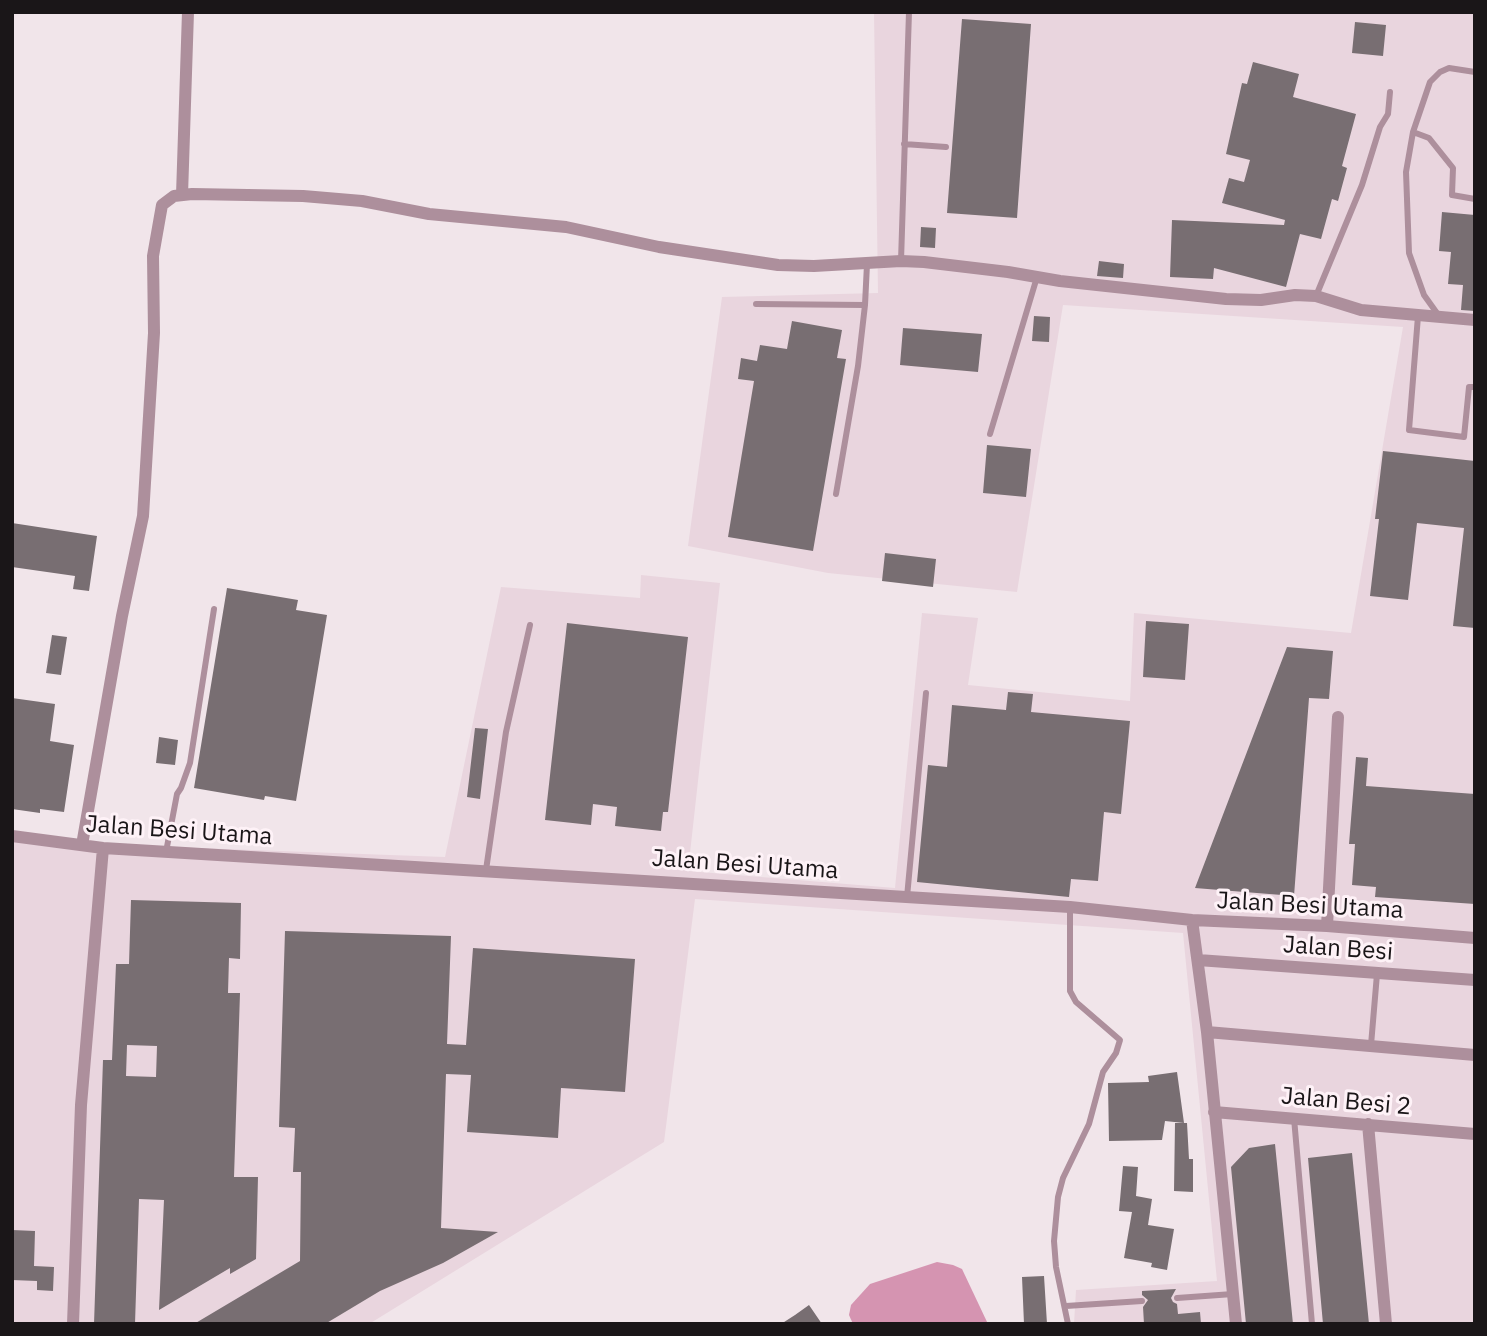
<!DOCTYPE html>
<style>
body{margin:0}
#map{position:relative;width:1487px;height:1336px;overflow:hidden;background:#f1e5ea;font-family:"IBM Plex Sans",sans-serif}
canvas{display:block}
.frame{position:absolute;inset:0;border:14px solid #1a1618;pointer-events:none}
</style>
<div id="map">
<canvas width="1487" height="1336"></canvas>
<div class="frame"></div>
</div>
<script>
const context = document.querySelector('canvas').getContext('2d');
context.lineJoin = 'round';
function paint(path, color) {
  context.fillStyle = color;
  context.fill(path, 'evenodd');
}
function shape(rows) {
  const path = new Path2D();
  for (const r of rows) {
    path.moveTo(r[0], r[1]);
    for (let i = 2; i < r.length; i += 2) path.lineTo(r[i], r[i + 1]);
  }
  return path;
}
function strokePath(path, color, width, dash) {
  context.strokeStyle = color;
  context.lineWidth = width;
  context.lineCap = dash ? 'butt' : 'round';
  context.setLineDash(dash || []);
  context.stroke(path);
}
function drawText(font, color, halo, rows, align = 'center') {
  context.font = font + ' "IBM Plex Sans",sans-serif';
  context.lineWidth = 6;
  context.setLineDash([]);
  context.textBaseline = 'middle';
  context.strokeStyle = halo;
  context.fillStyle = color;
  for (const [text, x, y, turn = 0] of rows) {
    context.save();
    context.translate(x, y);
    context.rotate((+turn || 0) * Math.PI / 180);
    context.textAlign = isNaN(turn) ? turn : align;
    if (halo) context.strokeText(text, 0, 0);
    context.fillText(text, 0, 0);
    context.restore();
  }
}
paint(shape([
 [874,12,1475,12,1475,1324,1074,1324,1076,1290,1217,1281,1183,933,695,899,664,1142,369,1324,12,1324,12,837,87,844,445,857,501,587,640,598,641,575,720,583,688,871,895,888,922,613,978,618,968,685,1130,701,1134,613,1351,633,1403,327,1063,305,1017,592,828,573,688,546,722,297,878,293]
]), '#e9d5de');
paint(shape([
 [937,1262,953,1265,962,1269,988,1324,853,1324,849,1315,851,1305,870,1284]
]), '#d594b1');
paint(shape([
 [962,19,1031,24,1017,218,947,213],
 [1355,22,1386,25,1383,56,1352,53],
 [1253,62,1299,74,1293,97,1356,114,1342,166,1347,168,1338,201,1332,199,1321,239,1300,234,1286,287,1214,268,1213,279,1170,277,1172,220,1284,225,1285,220,1222,203,1229,178,1244,182,1250,160,1226,154,1242,83,1247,84],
 [1442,212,1475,215,1475,311,1461,310,1463,285,1448,284,1451,252,1439,251],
 [921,227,936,228,935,248,920,247],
 [1099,261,1124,264,1123,278,1097,276],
 [1034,316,1050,317,1049,342,1032,341],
 [792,321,842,330,837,358,846,359,813,551,728,537,754,381,738,379,741,358,757,361,760,345,787,349],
 [903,328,982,334,978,372,900,365],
 [987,445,1031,449,1026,497,983,493],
 [1383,451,1475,461,1475,628,1453,626,1464,528,1417,523,1408,600,1370,596,1379,519,1375,519],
 [12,523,97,536,89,591,73,589,75,576,12,567],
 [885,553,936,559,933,587,882,581],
 [227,588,298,600,296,610,327,615,296,801,265,796,264,800,194,788],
 [1146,621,1189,624,1185,680,1143,677],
 [567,623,688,637,668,812,663,812,661,831,615,826,617,807,593,804,591,825,545,820],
 [52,635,67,637,61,675,46,673],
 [1287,647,1333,651,1329,699,1309,698,1294,896,1195,888],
 [1008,692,1033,694,1031,712,1130,721,1121,814,1104,812,1098,881,1071,879,1069,897,917,882,928,765,947,767,952,705,1006,710],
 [12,698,55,704,50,741,74,745,64,812,40,809,40,813,12,809],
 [475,728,488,729,480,799,467,797],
 [159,737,178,740,175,765,156,763],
 [1356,757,1368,758,1366,786,1475,794,1475,904,1375,897,1376,887,1352,885,1355,844,1349,844],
 [131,900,241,903,240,959,229,958,228,993,240,993,234,1177,258,1177,256,1259,230,1274,230,1268,159,1310,164,1200,139,1199,135,1324,94,1324,103,1060,112,1060,116,964,129,964],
 [127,1045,157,1046,156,1077,126,1076],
 [285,931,451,936,447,1044,466,1045,473,948,635,959,625,1092,561,1088,558,1138,467,1132,471,1075,446,1074,441,1228,498,1232,443,1263,380,1291,325,1324,194,1324,300,1261,301,1172,293,1172,295,1128,279,1127],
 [1177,1072,1184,1123,1165,1121,1162,1140,1109,1141,1108,1083,1149,1082,1148,1076],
 [1175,1123,1187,1123,1189,1159,1193,1159,1193,1192,1174,1191],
 [1275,1144,1293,1324,1246,1324,1231,1167,1249,1148],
 [1352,1153,1369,1324,1323,1324,1308,1158],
 [1123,1166,1138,1167,1136,1196,1152,1199,1148,1225,1174,1229,1167,1270,1151,1267,1152,1263,1124,1258,1132,1212,1119,1211],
 [12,1230,35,1231,34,1266,54,1267,53,1291,37,1290,37,1281,12,1280],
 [1044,1276,1047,1324,1024,1324,1022,1277],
 [1176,1289,1171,1298,1173,1302,1177,1304,1178,1314,1200,1312,1201,1324,1144,1324,1143,1307,1148,1300,1142,1295,1142,1291],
 [809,1305,822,1324,781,1324,795,1315]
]), '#786e72');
strokePath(shape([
 [1413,132,1429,138,1453,168,1452,195,1475,199],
 [904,144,946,147],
 [901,261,909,12],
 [1316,296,1362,185,1380,127,1388,114,1390,92],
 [756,304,865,305],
 [1418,316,1409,430,1464,437,1469,387,1475,387],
 [1439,316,1424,295,1409,253,1406,172,1413,132,1430,82,1440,72,1449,68,1475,72],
 [990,434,1037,277],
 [836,494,858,366,865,305,867,264],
 [166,852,177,794,181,788,190,763,214,609],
 [486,870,506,732,530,625],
 [907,897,926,693],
 [1371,1045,1377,974],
 [1294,1118,1312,1324],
 [1177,1298,1233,1294],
 [1066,1306,1142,1301],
 [1068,1324,1056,1267,1054,1241,1058,1197,1063,1178,1089,1124,1103,1072,1116,1053,1120,1040,1076,1002,1070,991,1070,907]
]), '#ad8f9c', 6);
strokePath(shape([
 [182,195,188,12],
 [12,836,103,848,1070,907,1192,920,1327,926,1475,938],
 [82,845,122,616,143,516,154,333,153,256,162,205,174,196,192,194,303,196,362,201,429,214,566,227,659,247,778,265,814,266,901,261,924,262,1008,272,1060,281,1226,299,1261,300,1295,295,1316,296,1361,310,1475,320],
 [1192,920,1207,1032,1236,1324],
 [1327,926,1338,717],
 [1198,960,1475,980],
 [1207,1032,1475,1055],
 [1214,1112,1475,1134],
 [1368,1124,1386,1324],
 [73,1324,81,1105,103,848]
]), '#ad8f9c', 12);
drawText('24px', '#1a1618', '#fef2f7', [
 ["Jalan Besi Utama",179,831,4],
 ["Jalan Besi Utama",745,865,4],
 ["Jalan Besi Utama",1310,906,3],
 ["Jalan Besi",1338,949,4],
 ["Jalan Besi 2",1346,1102,5]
]);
</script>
